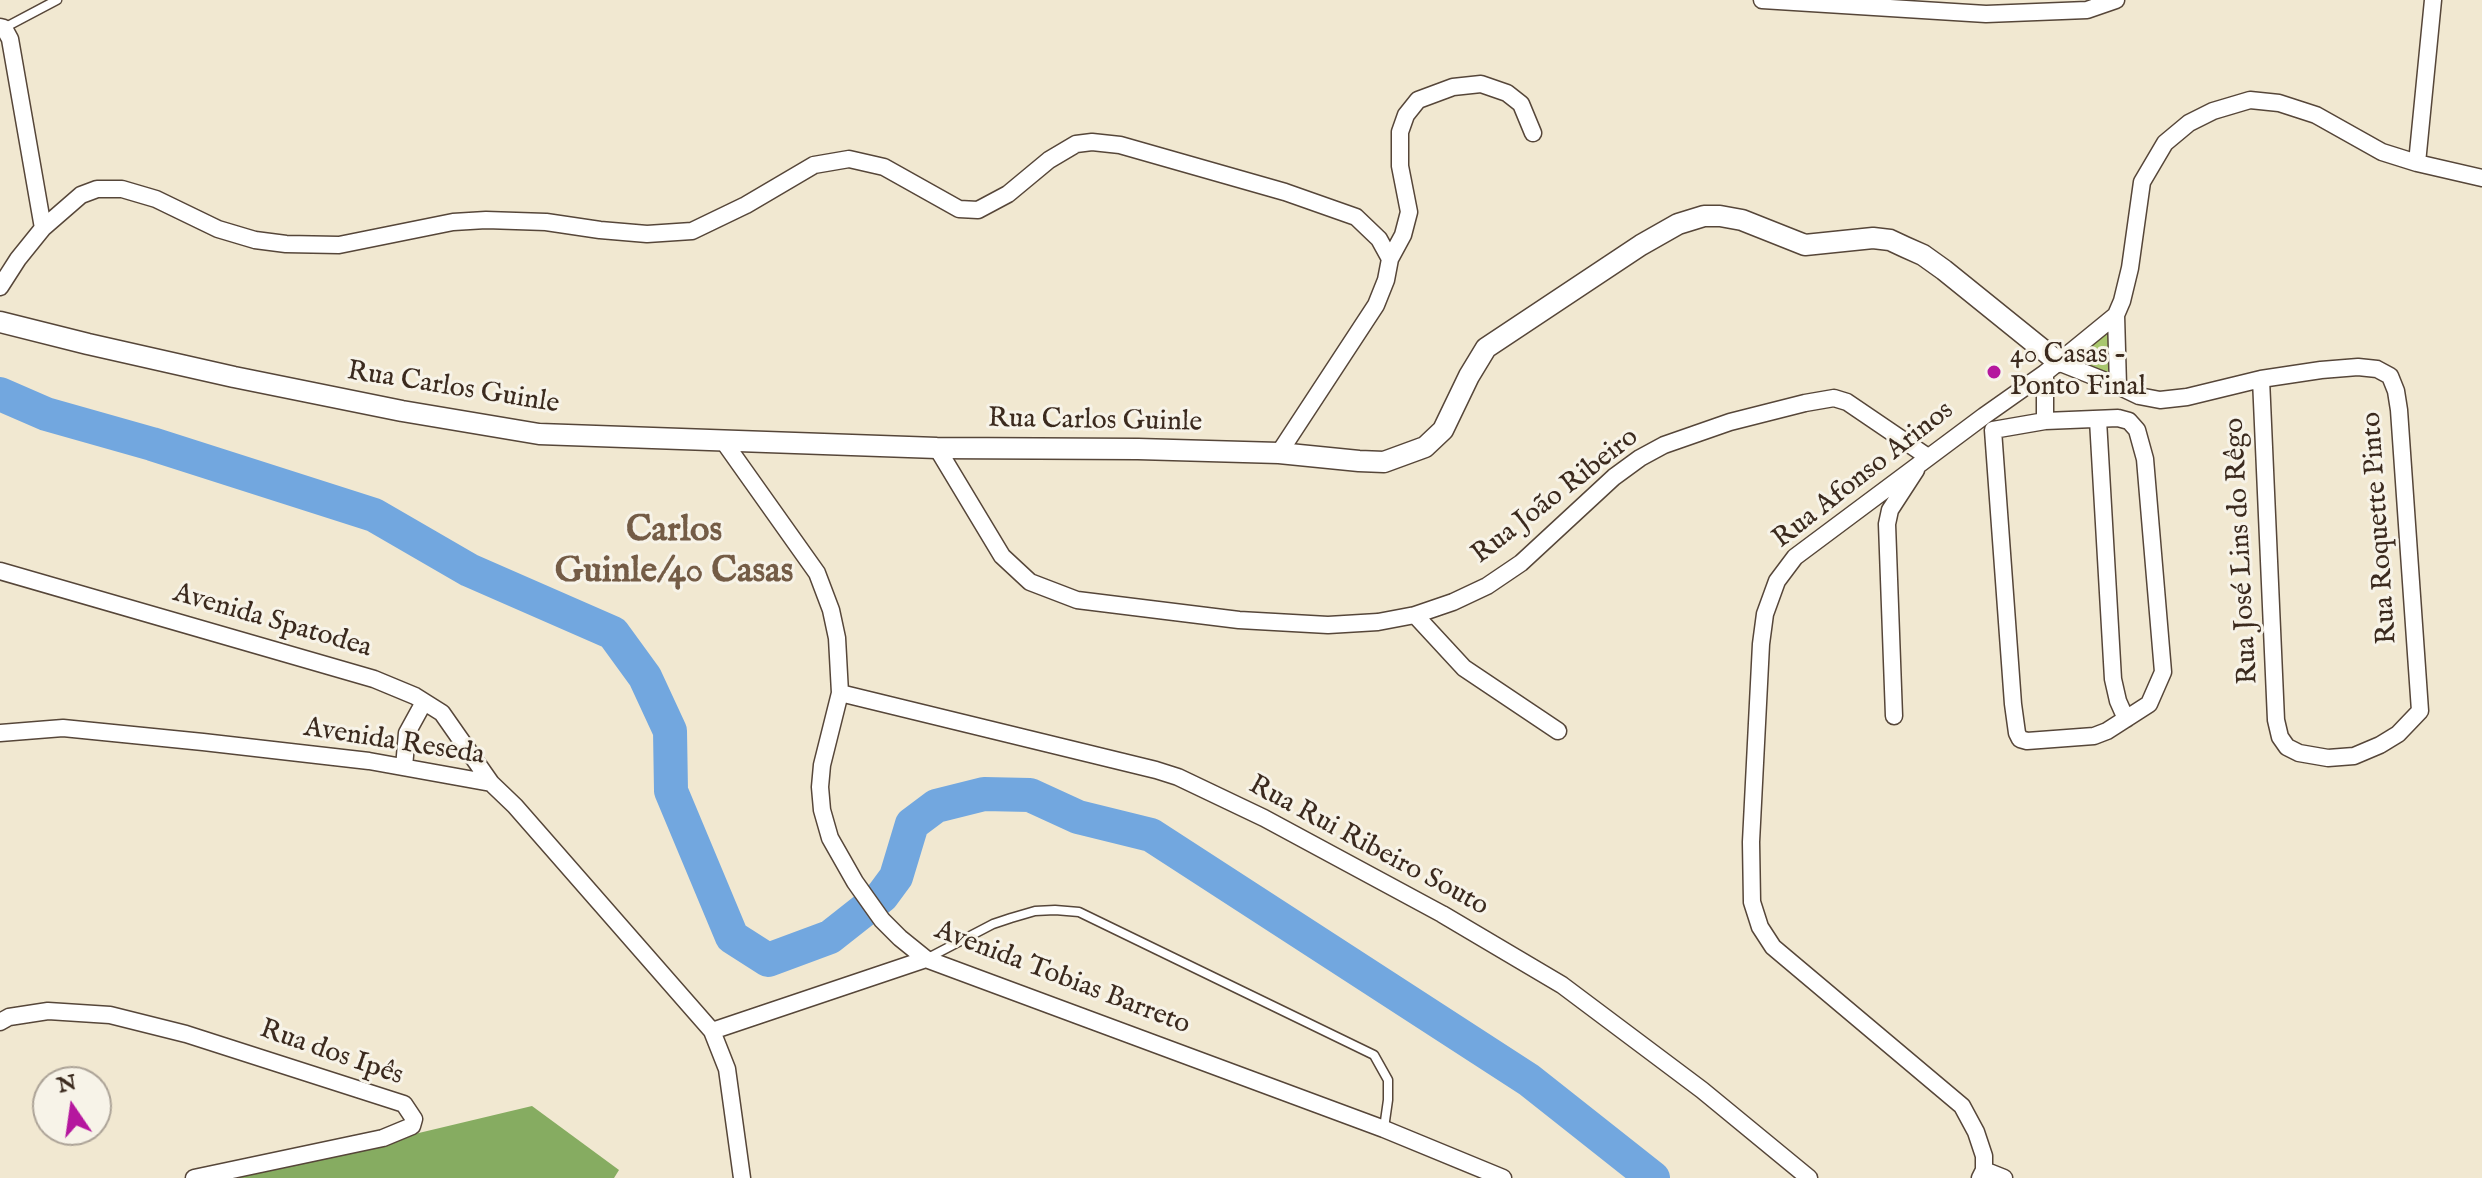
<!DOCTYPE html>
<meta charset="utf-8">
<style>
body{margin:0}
#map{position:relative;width:2482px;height:1178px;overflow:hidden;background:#f1e8d1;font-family:"IM FELL English",serif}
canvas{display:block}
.north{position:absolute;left:32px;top:1066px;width:80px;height:80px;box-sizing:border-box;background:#f7f3e8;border:2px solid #aca397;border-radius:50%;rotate:347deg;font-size:22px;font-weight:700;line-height:32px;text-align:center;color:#3b2a1e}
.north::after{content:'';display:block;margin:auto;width:28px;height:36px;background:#b5179e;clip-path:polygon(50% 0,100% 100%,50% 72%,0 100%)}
</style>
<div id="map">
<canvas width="2482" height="1178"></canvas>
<div class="north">N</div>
</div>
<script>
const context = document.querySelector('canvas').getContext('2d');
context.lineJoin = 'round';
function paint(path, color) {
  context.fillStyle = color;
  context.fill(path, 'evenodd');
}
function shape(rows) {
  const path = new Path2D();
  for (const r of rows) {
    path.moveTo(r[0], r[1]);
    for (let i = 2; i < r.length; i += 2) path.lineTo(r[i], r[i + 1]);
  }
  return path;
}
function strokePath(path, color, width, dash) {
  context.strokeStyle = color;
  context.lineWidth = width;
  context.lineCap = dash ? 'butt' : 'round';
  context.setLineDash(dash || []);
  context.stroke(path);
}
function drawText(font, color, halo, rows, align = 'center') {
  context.font = font + ' "IM FELL English",serif';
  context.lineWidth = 6;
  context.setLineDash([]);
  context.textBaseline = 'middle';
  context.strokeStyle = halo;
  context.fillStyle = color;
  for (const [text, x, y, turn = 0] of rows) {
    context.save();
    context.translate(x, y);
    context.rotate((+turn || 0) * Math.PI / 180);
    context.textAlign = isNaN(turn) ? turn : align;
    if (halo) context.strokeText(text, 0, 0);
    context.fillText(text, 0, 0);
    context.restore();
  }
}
paint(shape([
 [2111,329,2108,375,2068,361]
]), '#a9c76e');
paint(shape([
 [532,1106,619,1170,614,1178,230,1178]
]), '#86ac61');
strokePath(shape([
 [0,394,46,414,152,444,374,515,469,570,613,633,645,677,670,731,671,791,732,937,768,960,830,937,882,896,896,877,912,824,936,806,984,794,1030,795,1078,817,1151,835,1529,1080,1653,1178]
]), '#72a7df', 34);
const service = shape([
 [4,28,57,0],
 [928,958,993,924,1011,918,1035,911,1055,910,1079,912,1374,1055,1388,1080,1388,1100,1384,1128]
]);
const minor = shape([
 [1762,0,1986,14,2087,10,2116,0],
 [0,27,4,28,10,39,43,228],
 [2417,163,2433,0],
 [1390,259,1403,235,1409,212,1400,166,1400,132,1406,115,1418,100,1453,87,1481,84,1507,93,1521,104,1533,133],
 [0,287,18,259,43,228,81,195,97,189,122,189,156,199,218,229,255,240,286,244,339,245,453,222,486,220,546,222,600,230,647,234,692,231,746,205,814,165,849,159,884,167,959,209,978,210,1008,194,1049,160,1076,144,1092,142,1120,145,1285,192,1356,217,1379,239,1390,259,1386,280,1376,305,1279,453],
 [2116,315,2118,386],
 [2058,362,2118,386,2139,396,2160,400,2187,397,2261,379,2321,370,2358,367,2377,369,2390,376,2396,391,2399,410,2420,711,2398,734,2380,745,2354,756,2328,758,2299,753,2287,747,2280,737,2276,720,2261,379],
 [2045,373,2045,421],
 [2118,418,2129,421,2137,430,2145,459,2163,672,2149,704,2107,731,2094,736,2027,741,2020,739,2017,733,2013,704,1993,430,2045,421,2118,418],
 [2098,420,2113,679,2118,701,2126,719],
 [724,442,817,573,831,610,837,638,840,693,822,765,820,787,822,810,830,838,855,882,882,920,900,938,926,959,1384,1129,1503,1178],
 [937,448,1002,556,1030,582,1077,600,1239,620,1328,625,1378,622,1415,615,1453,602,1487,586,1521,563,1614,477,1640,458,1664,445,1730,422,1805,403,1834,398,1847,402,1928,457],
 [0,571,374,679,415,696,442,713,491,783],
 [1415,615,1464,668,1558,731],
 [840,693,1156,770,1178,777,1264,818,1442,914,1562,985,1702,1090,1809,1178],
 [1894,716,1887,524,1890,510,1916,470],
 [0,733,63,728,203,742,369,761,491,783,515,806,712,1031,727,1069,742,1178],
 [404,767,407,733,424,702],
 [0,1022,9,1017,48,1011,110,1015,186,1034,404,1104,414,1119,412,1126,383,1138,194,1178],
 [712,1031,926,959],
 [1984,1170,2004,1178],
 [1980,1178,1984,1170,1984,1156,1976,1132,1962,1106,1773,947,1760,927,1752,902,1751,842,1761,644,1765,614,1777,581,1795,557,1984,416,2045,373,2116,315,2122,301,2130,268,2142,182,2165,143,2189,123,2213,111,2250,100,2279,103,2316,115,2382,152,2417,163,2482,178]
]);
const tertiary = shape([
 [0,322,88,344,234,377,402,411,539,434,937,448,1138,449,1279,453,1359,461,1384,462,1425,447,1443,430,1469,376,1486,348,1641,245,1678,224,1704,216,1720,216,1742,220,1805,245,1873,238,1890,240,1905,247,1923,255,1944,270,2058,362]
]);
strokePath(service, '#564639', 11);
strokePath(minor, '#564639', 19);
strokePath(tertiary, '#564639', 23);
strokePath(service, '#fff', 8);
strokePath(minor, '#fff', 16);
strokePath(tertiary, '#fff', 20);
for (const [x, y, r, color] of [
 [1994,372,8,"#b5179e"]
]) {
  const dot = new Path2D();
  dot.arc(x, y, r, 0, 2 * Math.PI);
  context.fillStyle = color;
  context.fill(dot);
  strokePath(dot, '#f7f3e8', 3);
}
drawText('28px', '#3b2a1e', '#f7f3e8', [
 ["40 Casas -",2010,356],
 ["Ponto Final",2010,388]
], 'left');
drawText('28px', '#3b2a1e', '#f7f3e8', [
 ["Rua Carlos Guinle",453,389,9],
 ["Rua Carlos Guinle",1095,422,1],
 ["Rua Afonso Arinos",1864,476,-38],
 ["Rua João Ribeiro",1556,497,-38],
 ["Rua Roquette Pinto",2381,528,-94],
 ["Rua José Lins do Rêgo",2243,551,-93],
 ["Avenida Spatodea",272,622,16],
 ["Avenida Reseda",394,743,9],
 ["Rua Rui Ribeiro Souto",1368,847,28],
 ["Avenida Tobias Barreto",1062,979,21],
 ["Rua dos Ipês",331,1054,19]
]);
drawText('bold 36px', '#745c46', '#f7f3e8', [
 ["Carlos",674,533],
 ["Guinle/40 Casas",674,574]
]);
</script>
